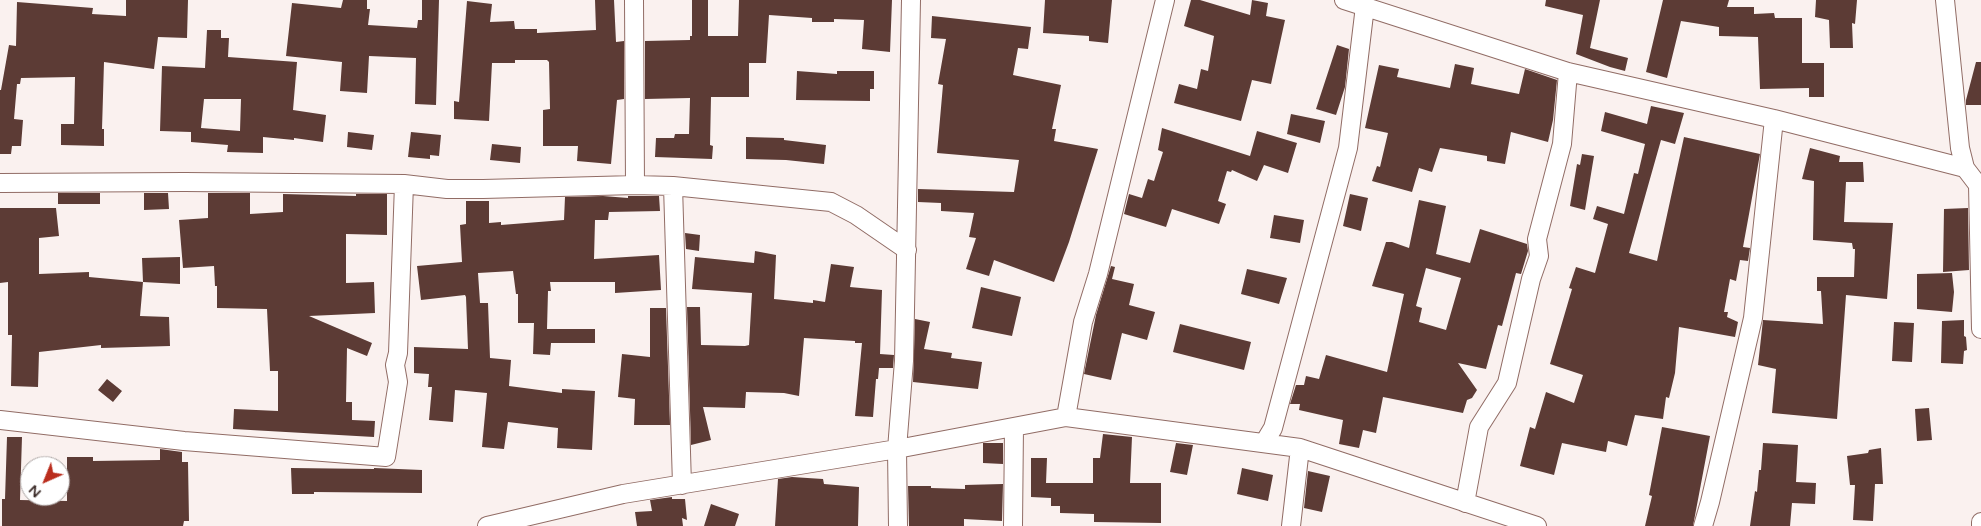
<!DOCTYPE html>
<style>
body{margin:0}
#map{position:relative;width:1981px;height:526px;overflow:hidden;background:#faf1ef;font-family:"Varela Round",sans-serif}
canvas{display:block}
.north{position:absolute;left:20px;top:456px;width:50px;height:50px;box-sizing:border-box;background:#fff;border:1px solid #b0aaa9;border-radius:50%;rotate:224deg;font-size:14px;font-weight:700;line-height:20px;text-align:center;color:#3a2a27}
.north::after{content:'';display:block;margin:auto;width:18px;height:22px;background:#ba2d1d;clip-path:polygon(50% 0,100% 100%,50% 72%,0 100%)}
</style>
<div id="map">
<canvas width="1981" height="526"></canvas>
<div class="north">N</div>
</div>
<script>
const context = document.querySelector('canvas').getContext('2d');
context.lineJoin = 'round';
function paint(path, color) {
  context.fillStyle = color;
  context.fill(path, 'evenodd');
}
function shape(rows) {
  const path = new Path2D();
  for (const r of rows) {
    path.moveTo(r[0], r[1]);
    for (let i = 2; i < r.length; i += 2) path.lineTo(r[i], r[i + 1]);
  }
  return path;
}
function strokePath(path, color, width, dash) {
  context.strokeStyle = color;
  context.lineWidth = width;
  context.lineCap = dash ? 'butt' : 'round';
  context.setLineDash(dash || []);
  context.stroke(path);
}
paint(shape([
 [126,0,188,0,187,38,158,37,154,69,104,62,102,129,104,129,104,146,61,145,61,124,74,124,75,77,21,78,20,84,17,84,14,119,23,120,21,146,12,146,11,154,0,154,0,90,1,90,9,45,16,46,17,2,93,8,92,14,126,16],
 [343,0,367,0,367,9,370,9,368,25,417,28,418,20,422,20,422,0,439,0,436,105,415,104,416,58,369,56,367,93,340,91,342,62,286,56,292,3,341,8],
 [595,0,614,0,616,42,624,41,624,99,617,100,611,164,577,161,578,146,543,146,543,110,550,109,549,62,547,60,515,60,515,63,492,63,489,121,454,119,454,101,459,102,467,1,492,4,490,22,514,21,515,29,537,29,537,33,596,30],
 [692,0,708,0,708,36,738,36,739,0,892,0,890,52,862,49,864,20,834,19,834,22,812,22,812,18,769,15,766,63,749,63,749,97,711,97,710,145,713,146,712,159,655,157,656,138,674,138,675,134,689,134,690,98,645,99,645,41,690,40,690,36,692,36],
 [1045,0,1112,0,1108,43,1089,41,1089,36,1043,33],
 [1191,0,1200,0,1250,15,1252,0,1268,3,1266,16,1285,20,1271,84,1252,80,1241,121,1174,103,1179,84,1197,89,1201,69,1208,71,1214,36,1184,26],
 [1546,0,1600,0,1590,48,1628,58,1625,71,1610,67,1576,54,1583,15,1545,6],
 [1663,0,1729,0,1727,7,1754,7,1754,14,1774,13,1775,18,1802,18,1802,63,1824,63,1824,97,1809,97,1809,88,1760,89,1758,37,1719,36,1719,27,1681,21,1667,78,1646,72],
 [1816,0,1857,0,1855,24,1852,23,1853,48,1830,48,1829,20,1815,17],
 [932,16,1031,27,1028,49,1018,48,1013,75,1061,85,1052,129,1056,129,1054,141,1098,149,1069,242,1054,282,994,260,989,276,966,269,976,238,969,237,974,213,941,211,941,203,918,202,918,189,1014,192,1019,160,937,153,943,85,938,84,946,39,931,38],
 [207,30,221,30,221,38,229,38,228,57,297,62,293,110,326,115,323,142,294,138,294,140,263,137,263,153,227,152,228,145,191,142,191,132,160,131,162,66,205,68],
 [204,99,241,99,240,131,201,128],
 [1337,45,1349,49,1345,87,1336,115,1316,109],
 [1976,62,1981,62,1981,105,1966,105,1966,100],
 [1455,64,1474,68,1471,84,1519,94,1525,69,1557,80,1553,120,1548,142,1511,132,1505,164,1487,161,1487,156,1440,148,1432,172,1419,168,1412,192,1372,181,1377,166,1380,167,1388,133,1365,128,1379,65,1399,69,1397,77,1450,88],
 [797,71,837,74,837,71,874,71,874,89,870,89,870,101,796,100],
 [1651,106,1684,113,1675,144,1661,140,1629,253,1657,261,1684,137,1760,154,1743,247,1750,248,1748,261,1740,260,1736,281,1730,279,1724,312,1728,312,1727,317,1738,322,1735,337,1679,327,1675,373,1669,398,1666,397,1663,419,1635,415,1627,446,1608,441,1606,452,1562,443,1554,475,1520,466,1530,427,1535,429,1546,392,1574,403,1583,375,1550,364,1572,289,1569,288,1576,267,1595,273,1608,224,1593,219,1597,206,1624,214,1634,173,1638,174,1645,144,1601,131,1605,112,1647,124],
 [1291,114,1325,121,1320,143,1287,134],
 [1162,128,1250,156,1257,131,1297,143,1288,173,1264,165,1257,181,1232,170,1231,172,1227,171,1218,201,1226,204,1219,224,1172,209,1166,227,1124,214,1129,194,1142,198,1148,179,1154,181,1163,152,1158,150],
 [348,132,374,135,372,150,347,147],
 [411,132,441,135,439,156,430,155,430,159,408,157],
 [746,137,784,138,784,140,826,145,824,164,786,160,746,159],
 [492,144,521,147,520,163,490,160],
 [1810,148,1840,156,1839,162,1863,162,1864,182,1846,182,1844,222,1893,223,1887,299,1846,295,1837,419,1772,413,1776,369,1758,365,1763,320,1823,324,1821,291,1817,291,1817,277,1854,277,1855,249,1853,249,1852,243,1813,240,1814,181,1802,179],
 [1582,154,1594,156,1585,210,1570,206,1577,164,1580,165],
 [58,193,100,193,100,204,58,204],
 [144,193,168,193,169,209,144,210],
 [208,193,250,193,250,214,283,212,283,194,356,196,356,194,387,194,387,235,346,234,346,283,374,282,375,313,309,316,372,343,367,356,347,348,346,402,352,402,352,420,375,421,374,437,233,429,234,409,278,411,278,371,270,371,267,309,217,308,217,286,215,286,214,266,183,268,179,220,208,218],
 [1350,194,1368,198,1361,231,1343,226],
 [603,196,628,198,628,196,659,196,660,211,609,212,608,220,595,220,594,259,659,255,661,290,615,293,615,282,550,282,551,291,548,291,547,329,595,329,595,343,551,343,550,355,533,354,534,323,518,323,518,294,516,294,513,271,478,273,480,303,488,303,490,358,511,360,509,386,562,393,562,389,595,391,592,450,557,448,558,428,508,422,504,449,482,447,487,393,455,390,453,422,429,420,432,387,428,387,429,374,414,373,414,347,468,349,466,297,465,295,421,300,417,266,462,262,460,225,466,224,466,201,489,201,489,223,501,222,501,225,564,220,565,197],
 [1419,200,1446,206,1436,254,1470,263,1480,229,1527,244,1528,251,1521,274,1516,273,1502,326,1498,325,1486,369,1458,363,1477,390,1472,398,1467,400,1463,413,1383,397,1376,433,1363,430,1359,448,1339,444,1343,420,1299,410,1300,404,1290,404,1296,385,1304,385,1306,376,1319,379,1326,355,1387,372,1404,294,1372,286,1386,242,1392,242,1409,248],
 [1426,268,1461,278,1446,330,1419,322,1422,308,1416,306],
 [0,208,56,208,59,236,39,238,39,274,89,272,89,277,143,282,142,258,180,257,180,284,143,282,140,316,169,317,170,346,101,348,101,345,39,352,38,387,11,386,12,335,8,335,8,282,0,283],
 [1968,208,1969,270,1943,272,1944,209],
 [1274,215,1304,220,1300,243,1270,238],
 [685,233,700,235,699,251,686,249],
 [755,251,776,255,774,299,813,303,813,300,825,302,831,264,854,267,850,287,882,290,880,354,894,355,893,368,879,368,878,379,876,379,873,417,855,416,862,343,855,343,855,341,804,338,799,396,784,393,746,392,745,408,703,407,711,440,691,445,687,307,700,307,701,345,745,346,749,345,752,293,692,289,695,257,754,263],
 [1111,266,1115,267,1112,279,1134,284,1129,305,1155,312,1147,340,1122,333,1111,380,1084,374,1096,315],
 [1247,269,1287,278,1279,304,1241,294],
 [1952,273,1954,292,1952,312,1917,309,1917,274],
 [981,287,1021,297,1012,336,972,328],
 [650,308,666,308,670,425,634,425,635,399,618,397,622,354,650,357],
 [915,319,930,322,924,349,952,353,951,358,982,362,978,389,913,382],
 [1964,320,1964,336,1966,337,1967,350,1964,351,1963,364,1941,363,1942,321],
 [1894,322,1914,323,1912,362,1892,361],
 [1180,324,1251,342,1244,370,1173,352],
 [107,379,122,391,113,402,98,390],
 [1929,408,1932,440,1917,441,1915,409],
 [1662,427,1710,436,1693,526,1645,526,1652,496,1649,495],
 [1103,434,1132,437,1130,483,1161,483,1161,523,1094,522,1094,514,1060,513,1060,506,1051,506,1051,498,1031,497,1031,458,1047,458,1046,483,1093,483,1093,458,1100,458],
 [7,437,22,437,20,500,67,501,67,457,93,457,93,461,160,460,160,449,182,452,182,462,188,462,189,521,184,521,183,526,2,526,2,499,5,499],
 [983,443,1003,443,1003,464,983,463],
 [1176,443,1193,445,1187,475,1170,472],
 [1763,443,1798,445,1796,482,1816,483,1815,504,1792,503,1790,526,1750,526,1755,491,1757,492,1759,470,1761,470],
 [1881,448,1883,484,1875,484,1873,521,1853,520,1855,485,1850,485,1847,456,1868,453,1869,450],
 [291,468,374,469,374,468,422,470,422,493,314,492,314,494,292,494],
 [1242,468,1273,475,1268,501,1237,494],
 [1308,471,1330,476,1322,512,1304,508],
 [792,477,823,479,824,484,859,487,858,526,775,526,778,479],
 [1003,484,1002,521,964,519,964,526,909,526,908,486,931,486,931,488,965,489,965,485],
 [672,497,672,499,685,499,687,520,682,518,683,526,637,526,635,512,652,511,650,500],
 [711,504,739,514,735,526,704,526]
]), '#5c3b35');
const minor = shape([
 [634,0,635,185],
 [1344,0,1568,72,1774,119,1965,168],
 [1945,0,1960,148,1965,168,1978,185,1981,329],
 [0,183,185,182,404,184,447,189,483,189,635,185,673,186,831,202,856,215,907,250],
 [673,186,682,485],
 [1066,417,1083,322,1098,274,1165,0],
 [0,420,184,441,386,457,398,382,395,365,398,353,404,184],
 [1264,443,1273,428,1348,148,1365,6],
 [1465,503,1479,427,1507,383,1531,279,1539,256,1537,239,1562,144,1568,72],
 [487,526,623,494,897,449,1066,417,1300,448,1537,526],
 [898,526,897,449,904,361,911,0],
 [1013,526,1014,427],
 [1291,526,1300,448],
 [1703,526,1710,502,1753,318,1774,119],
 [1981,526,1981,522]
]);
strokePath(minor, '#916c65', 20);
strokePath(minor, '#fff', 18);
</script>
